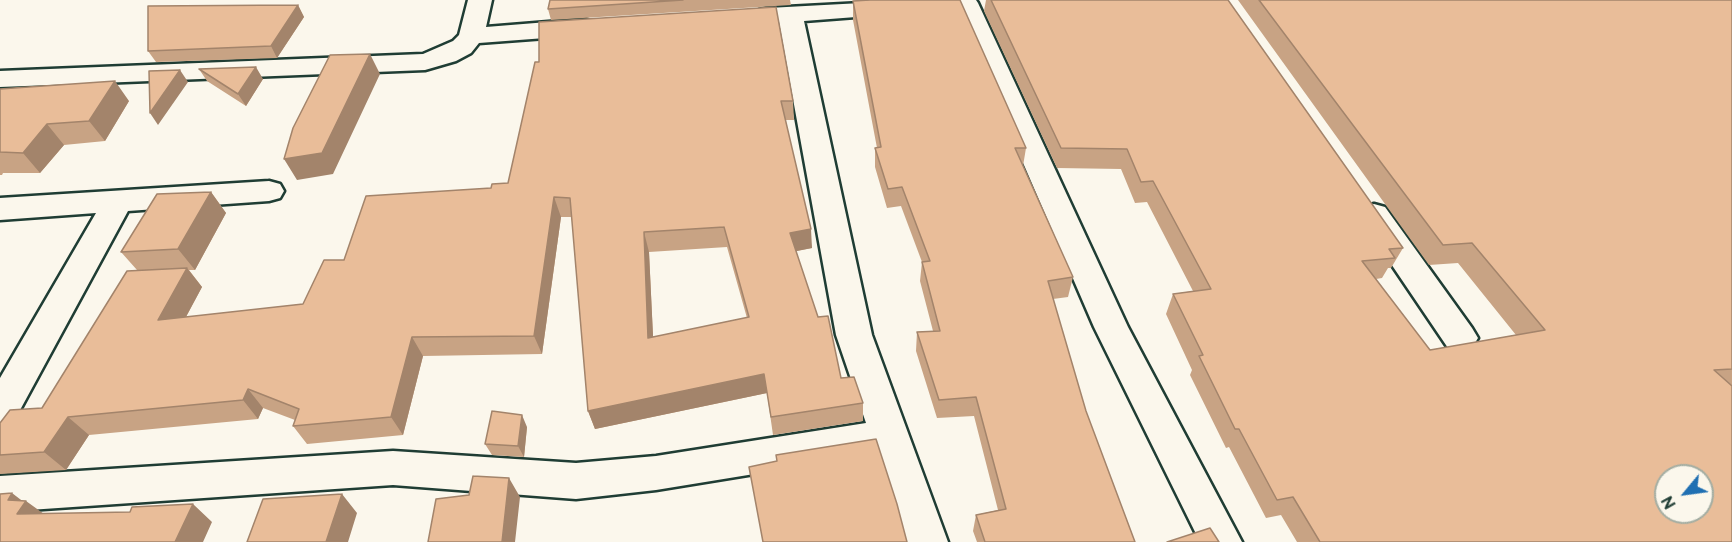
<!DOCTYPE html>
<style>
body{margin:0}
#map{position:relative;width:1732px;height:542px;overflow:hidden;background:#fbf7ec;font-family:"Balsamiq Sans",sans-serif}
canvas{display:block}
.north{position:absolute;left:1654px;top:464px;width:60px;height:60px;box-sizing:border-box;background:#fbf7ec;border:2px solid #a3ada2;border-radius:50%;rotate:241deg;font-size:16px;font-weight:700;line-height:24px;text-align:center;color:#1f3d34}
.north::after{content:'';display:block;margin:auto;width:21px;height:27px;background:#1f6fb2;clip-path:polygon(50% 0,100% 100%,50% 72%,0 100%)}
</style>
<div id="map">
<canvas width="1732" height="542"></canvas>
<div class="north">N</div>
</div>
<script>
const context = document.querySelector('canvas').getContext('2d');
context.lineJoin = 'round';
function shape(rows) {
  const path = new Path2D();
  for (const r of rows) {
    path.moveTo(r[0], r[1]);
    for (let i = 2; i < r.length; i += 2) path.lineTo(r[i], r[i + 1]);
  }
  return path;
}
function strokePath(path, color, width, dash) {
  context.strokeStyle = color;
  context.lineWidth = width;
  context.lineCap = dash ? 'butt' : 'round';
  context.setLineDash(dash || []);
  context.stroke(path);
}
function paint(path, color) {
  context.fillStyle = color;
  context.fill(path, 'evenodd');
}
const minor = shape([
 [468,0,492,0,486,27,585,19,594,22,598,27,594,32,585,35,479,43,471,53,456,61,425,70,0,87,0,71,423,54,453,41,459,35,468,0],
 [956,0,976,0,978,3,1128,327,1242,542,1200,542,1094,327,954,3,956,0],
 [899,1,908,3,911,8,908,13,804,21,872,335,948,542,906,542,877,454,656,490,576,499,393,485,0,512,0,476,393,451,576,463,656,456,866,423,836,335,779,22,759,20,756,15,759,10,768,8,899,1],
 [269,181,280,184,284,191,280,198,269,201,128,211,13,423,0,428,0,378,96,213,0,220,0,198,269,181],
 [1374,204,1385,207,1472,328,1478,338,1472,348,1460,352,1448,348,1358,215,1363,207,1374,204]
]);
strokePath(minor, '#1f3d34', 5);
paint(minor, '#fbf7ec');
paint(shape([
 [550,0,790,0,791,5,551,20,548,9],
 [986,0,1228,0,1403,248,1391,268,1388,268,1382,278,1376,279,1430,350,1516,335,1458,263,1429,265,1238,0,1732,0,1732,542,1297,542,1281,515,1266,518,1229,447,1226,448,1190,375,1192,370,1166,314,1173,294,1193,291,1147,202,1135,203,1121,169,1057,168,984,11],
 [853,1,1026,148,1023,166,1073,277,1068,297,1053,299,1086,411,1135,542,977,542,973,531,976,515,998,510,974,416,937,418,916,351,917,332,933,331,920,281,922,262,901,206,887,208,875,167,875,148,877,148,853,20],
 [298,5,304,17,277,58,156,62,148,51],
 [535,62,793,101,794,120,785,120,812,248,796,251,818,317,841,378,863,403,863,421,773,435,767,393,595,429,588,411,572,217,561,217,542,354,423,356,403,435,307,444,293,426,295,420,263,408,258,419,89,435,66,470,0,474,0,423,42,408,137,270,121,252,211,192,226,213,195,270,189,270,202,287,186,317,303,304,344,260,491,188,508,183],
 [727,247,747,318,653,337,649,252],
 [199,69,263,79,246,106,207,81],
 [0,89,129,101,105,141,64,145,40,173,3,173,2,175,0,175],
 [527,427,524,457,492,455,485,444]
]), '#c8a384');
paint(shape([
 [298,5,304,17,277,58,271,46],
 [370,54,380,74,333,174,297,180,284,159],
 [256,67,263,79,246,106,238,94],
 [180,70,188,82,158,125,150,113],
 [115,81,129,101,105,141,89,121],
 [47,124,64,145,40,173,23,153],
 [211,192,226,213,195,270,178,249],
 [554,197,561,217,542,354,534,336],
 [811,229,812,248,792,252,790,233],
 [644,232,649,252,654,356,648,338],
 [187,268,202,287,174,339,158,320],
 [412,337,423,356,403,435,391,417],
 [764,374,767,393,595,429,588,411],
 [248,389,263,408,258,419,243,400],
 [522,415,527,427,524,457,518,446],
 [68,417,89,435,66,470,44,452],
 [509,478,520,497,515,542,502,542],
 [12,493,25,503,26,501,51,519,17,514,8,500],
 [342,494,357,513,348,542,326,542],
 [193,504,212,522,203,542,175,542]
]), '#a3846b');
const building = shape([
 [550,0,683,0,548,9,550,0],
 [870,0,960,0,1026,148,1015,148,1073,277,1048,281,1086,411,1135,542,985,542,976,515,1006,509,976,397,939,400,917,332,940,331,922,262,930,261,902,187,888,189,875,148,881,147,853,1,870,0],
 [991,0,1228,0,1403,248,1389,249,1395,258,1362,261,1430,350,1545,330,1472,243,1443,245,1259,0,1732,0,1732,369,1714,370,1732,386,1732,542,1320,542,1293,497,1277,500,1239,429,1235,429,1199,356,1203,355,1173,294,1211,289,1153,181,1141,182,1127,149,1061,148,991,0],
 [1666,476,1702,476,1702,512,1666,512,1666,476],
 [298,5,271,46,148,51,148,6,298,5],
 [776,7,793,101,781,101,811,229,790,233,818,317,828,316,841,378,854,377,863,403,771,417,764,374,588,411,570,198,554,197,534,336,412,337,391,417,293,426,299,409,248,389,243,400,68,417,44,452,0,455,0,423,10,410,42,408,127,271,187,268,158,320,303,304,324,260,344,260,366,196,491,188,492,184,508,183,535,62,539,62,539,22,776,7],
 [724,227,749,317,648,338,644,232,724,227],
 [370,54,322,153,284,159,293,128,330,55,370,54],
 [256,67,238,94,199,69,256,67],
 [180,70,150,113,149,71,180,70],
 [115,81,89,121,47,124,23,153,0,152,0,89,115,81],
 [211,192,178,249,121,252,157,194,211,192],
 [492,411,522,415,518,446,485,444,492,411],
 [876,439,897,504,907,542,763,542,749,467,777,461,776,455,876,439],
 [473,476,509,478,502,542,428,542,436,499,469,495,473,476],
 [12,493,8,500,26,501,17,514,130,512,132,507,193,504,175,542,0,542,0,494,12,493],
 [342,494,326,542,247,542,263,499,342,494],
 [1210,528,1219,542,1167,542,1210,528]
]);
paint(building, '#e9bd99');
strokePath(building, '#a3846b', 1.5);
</script>
